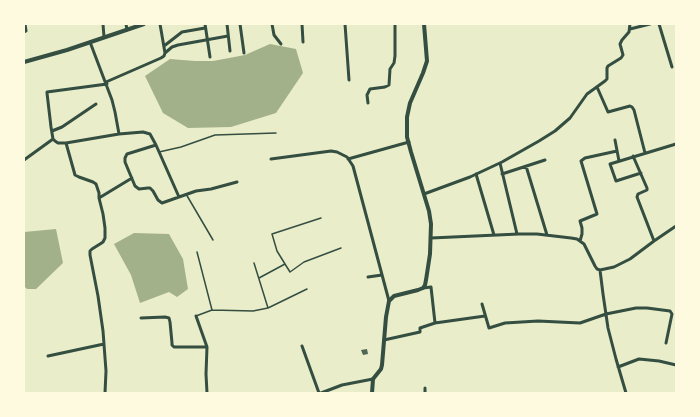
<!DOCTYPE html>
<style>
body{margin:0}
#map{position:relative;width:700px;height:417px;overflow:hidden;background:#e9edc9;font-family:"Playfair Display",serif}
canvas{display:block}
.frame{position:absolute;inset:0;border:25px solid #fefae0;pointer-events:none}
</style>
<div id="map">
<canvas width="700" height="417"></canvas>
<div class="frame"></div>
</div>
<script>
const context = document.querySelector('canvas').getContext('2d');
context.lineJoin = 'round';
function paint(path, color) {
  context.fillStyle = color;
  context.fill(path, 'evenodd');
}
function shape(rows) {
  const path = new Path2D();
  for (const r of rows) {
    path.moveTo(r[0], r[1]);
    for (let i = 2; i < r.length; i += 2) path.lineTo(r[i], r[i + 1]);
  }
  return path;
}
function strokePath(path, color, width, dash) {
  context.strokeStyle = color;
  context.lineWidth = width;
  context.lineCap = dash ? 'butt' : 'round';
  context.setLineDash(dash || []);
  context.stroke(path);
}
paint(shape([
 [270,44,296,49,303,73,276,113,231,127,188,128,163,113,145,76,170,59,195,61,213,61,245,55],
 [56,229,63,263,36,289,27,289,24,286,24,232],
 [134,233,169,234,183,259,188,289,177,297,169,292,140,303,131,275,114,244]
]), '#a3b18a');
paint(shape([
 [367,349,368,354,363,355,361,350]
]), '#4f6655');
strokePath(shape([
 [159,152,181,147,215,135,276,133],
 [186,194,213,240],
 [321,218,272,234,277,251,285,264,290,272,304,262,341,248],
 [197,252,212,310],
 [254,263,268,308],
 [259,278,285,264],
 [196,316,212,310,253,311,268,308,307,289]
]), '#344e41', 1.5);
strokePath(shape([
 [103,24,104,37],
 [126,24,127,30],
 [205,24,210,57],
 [227,24,230,51],
 [240,24,244,53],
 [272,24,274,35,281,44],
 [302,24,303,42],
 [345,24,349,80],
 [659,24,672,67],
 [630,29,650,24],
 [24,32,26,31,25,24],
 [90,42,112,100,115,112,119,134],
 [164,46,182,32,205,28],
 [165,53,172,47,178,45,228,36],
 [106,82,161,58,164,56,165,53,160,24],
 [107,84,47,92,47,93,51,127,53,139,55,141,58,143,66,143,119,134,143,132,150,134,156,145,127,154,125,158,125,162,135,186,139,189,148,188,150,188,153,191,158,200,162,203,196,191,211,189,237,182],
 [597,87,608,112,630,106,632,107,634,110,645,153],
 [368,103,367,95,370,89,385,87,389,85,390,69,394,63,395,56,395,24],
 [52,131,62,127,96,104],
 [615,140,619,161],
 [66,143,75,175,79,177,93,182,96,184,99,193,99,198,132,178],
 [156,145,179,197],
 [633,156,647,188,647,190,638,194,637,197,654,241],
 [271,159,331,151,337,152,347,157,353,166,389,301],
 [348,159,409,142],
 [24,160,53,139],
 [500,163,517,234],
 [526,166,547,235],
 [641,173,616,181,610,164,676,144],
 [476,174,494,235],
 [502,174,545,160],
 [424,194,470,177,502,162,539,141,555,131,570,118,587,94,605,81,607,79,607,68,608,66,621,58,623,55,620,44,622,40,629,32,630,24],
 [99,198,103,214,105,228,105,238,103,242,100,244,92,249,90,251,90,255,98,296,103,331,106,371,105,393],
 [431,238,519,234,537,234,571,238,577,239,584,244,595,266,597,269,600,270,614,267,630,259,654,241,676,226],
 [580,241,582,234,582,228,580,221,597,214,581,161,585,158,617,151],
 [600,270,603,294,608,328,616,359,626,393],
 [368,277,382,275],
 [423,288,431,287,435,323,485,316],
 [482,304,489,328,505,323,538,321,580,323,606,314,636,308,647,308,670,311,672,314,666,343],
 [196,316,207,347],
 [141,318,165,317,169,318,170,322,172,343,172,345,174,347,207,347,206,374,207,393],
 [384,340,420,332,420,328,435,323],
 [302,346,319,393],
 [48,356,104,344],
 [618,367,639,359,659,361,676,365],
 [425,388,425,393],
 [321,393,342,385,373,379]
]), '#344e41', 3);
strokePath(shape([
 [24,62,67,50,144,24],
 [372,393,373,379,381,369,382,365,386,317,389,301,394,296,418,290,423,288,425,285,426,280,430,254,431,224,429,211,411,152,407,137,407,117,410,103,423,73,427,61,424,24]
]), '#344e41', 4);
</script>
